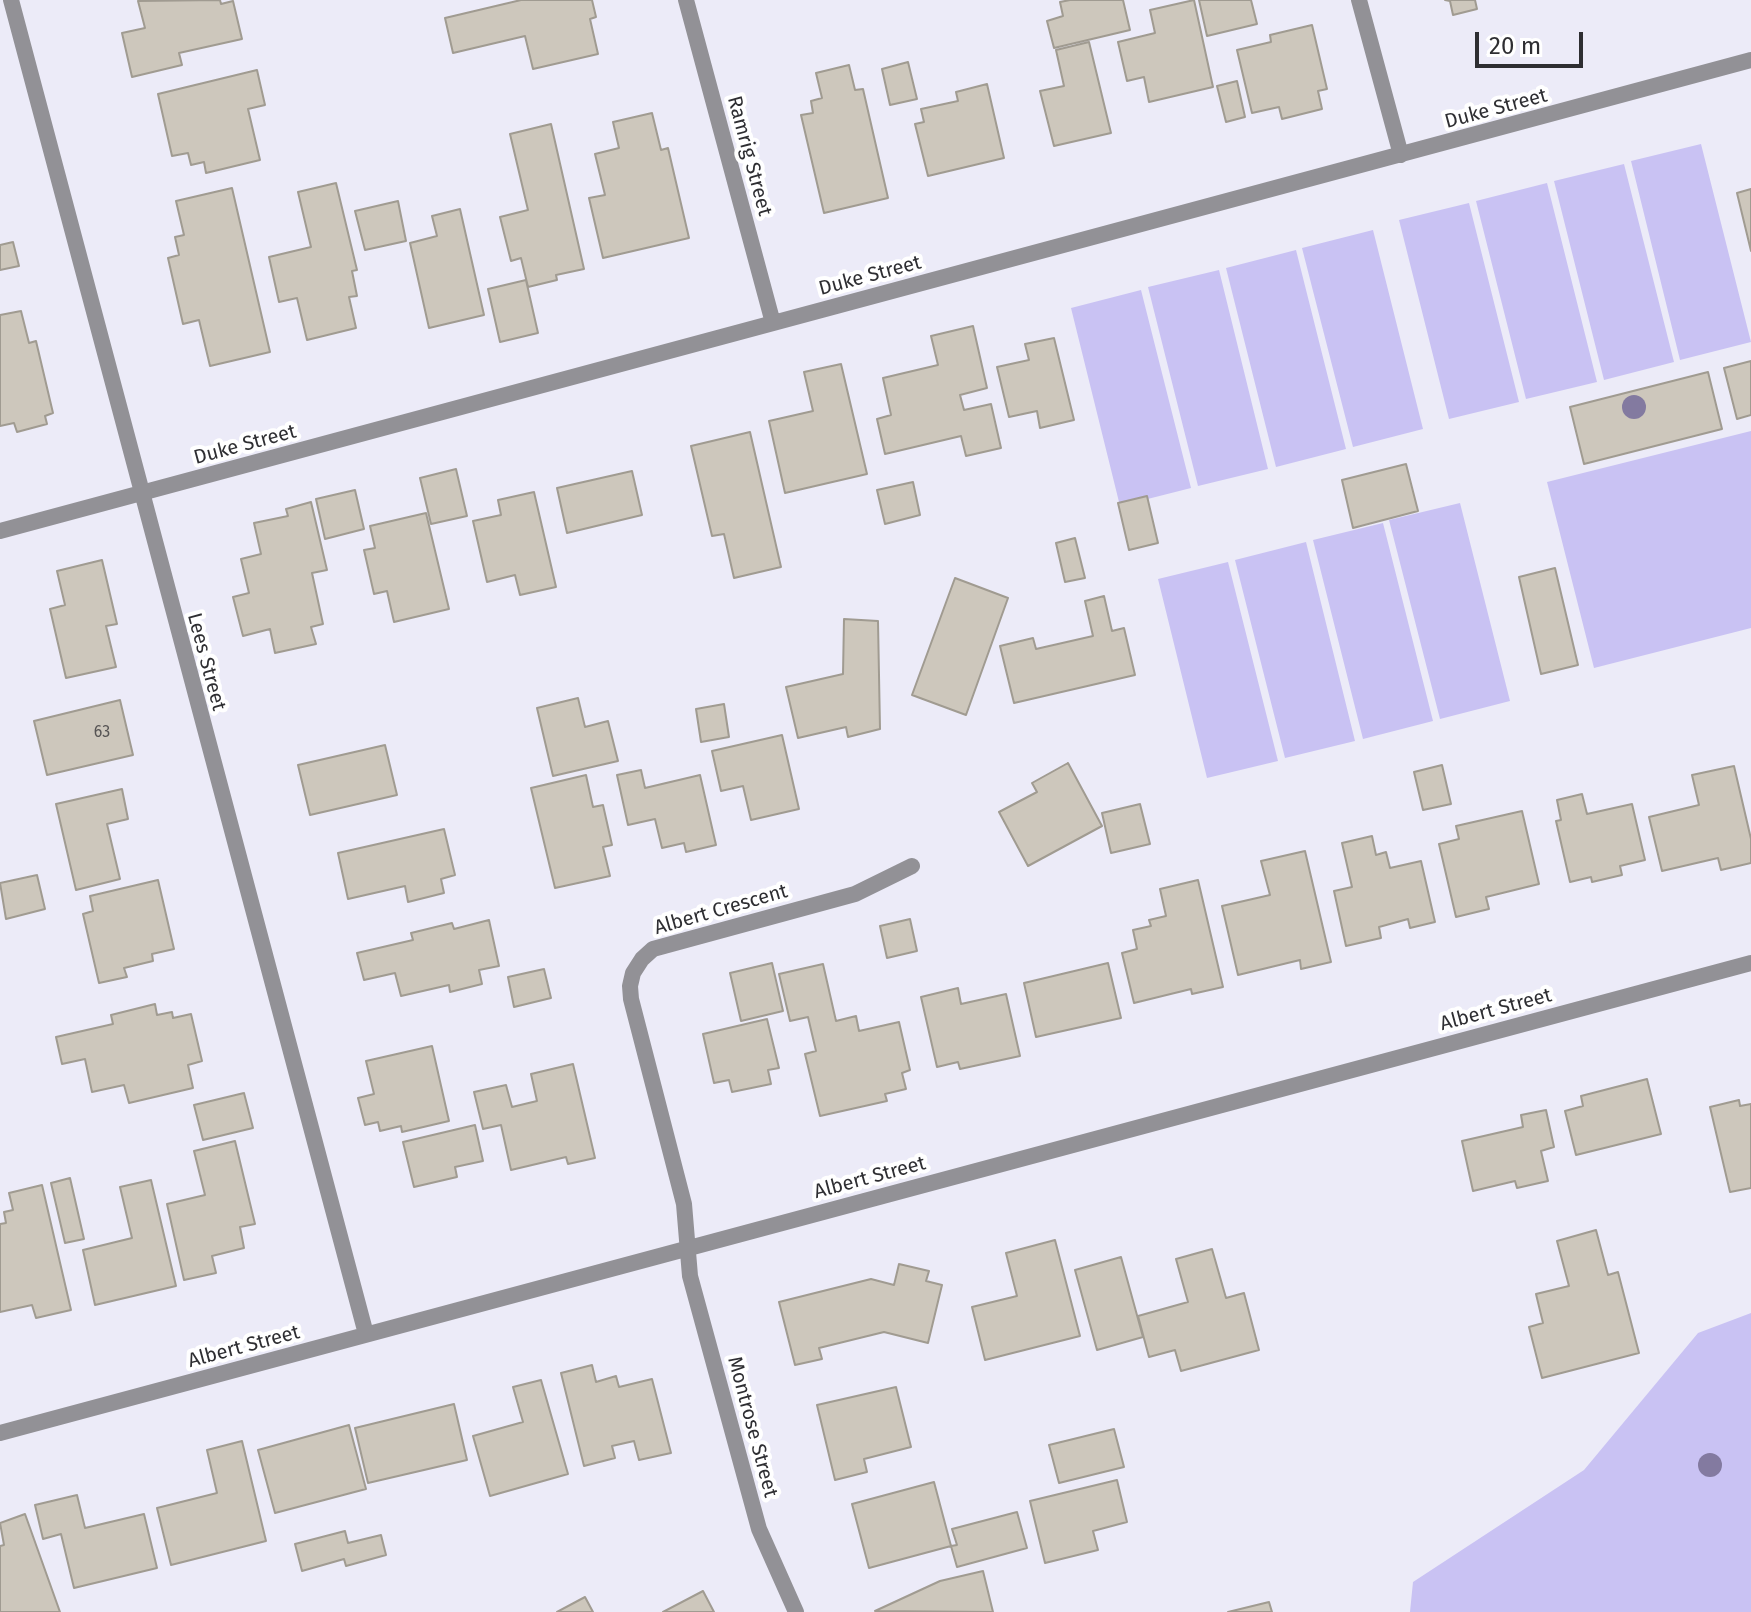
<!DOCTYPE html>
<style>
body{margin:0}
#map{position:relative;width:1751px;height:1612px;overflow:hidden;background:#ecebf8;font-family:"Fira Sans",sans-serif}
canvas{display:block}
.scale{position:absolute;left:1475px;top:32px;width:108px;height:36px;box-sizing:border-box;border:4px solid #2e2e32;border-top:0;padding-left:10px;font-size:24px;line-height:28px;white-space:nowrap;color:#2e2e32;-webkit-text-stroke:6px #fff;paint-order:stroke}
</style>
<div id="map">
<canvas width="1751" height="1612"></canvas>
<div class="scale">20 m</div>
</div>
<script>
const context = document.querySelector('canvas').getContext('2d');
context.lineJoin = 'round';
function paint(path, color) {
  context.fillStyle = color;
  context.fill(path, 'evenodd');
}
function shape(rows) {
  const path = new Path2D();
  for (const r of rows) {
    path.moveTo(r[0], r[1]);
    for (let i = 2; i < r.length; i += 2) path.lineTo(r[i], r[i + 1]);
  }
  return path;
}
function strokePath(path, color, width, dash) {
  context.strokeStyle = color;
  context.lineWidth = width;
  context.lineCap = dash ? 'butt' : 'round';
  context.setLineDash(dash || []);
  context.stroke(path);
}
function drawText(font, color, halo, rows, align = 'center') {
  context.font = font + ' "Fira Sans",sans-serif';
  context.lineWidth = 8;
  context.setLineDash([]);
  context.textBaseline = 'middle';
  context.strokeStyle = halo;
  context.fillStyle = color;
  for (const [text, x, y, turn = 0] of rows) {
    context.save();
    context.translate(x, y);
    context.rotate((+turn || 0) * Math.PI / 180);
    context.textAlign = isNaN(turn) ? turn : align;
    if (halo) context.strokeText(text, 0, 0);
    context.fillText(text, 0, 0);
    context.restore();
  }
}
paint(shape([
 [1701,144,1751,342,1680,360,1631,161],
 [1624,164,1674,362,1604,380,1554,181],
 [1547,183,1597,382,1526,399,1476,201],
 [1469,203,1519,402,1449,419,1399,220],
 [1373,230,1423,429,1353,447,1302,248],
 [1296,250,1346,449,1276,467,1226,268],
 [1219,270,1268,469,1198,486,1148,287],
 [1141,290,1191,488,1120,506,1071,308],
 [1751,431,1751,628,1594,668,1547,482],
 [1460,503,1510,701,1440,719,1389,520],
 [1383,523,1433,721,1363,739,1313,540],
 [1306,542,1355,741,1285,758,1235,560],
 [1228,562,1278,761,1207,778,1158,579],
 [1751,1313,1751,1612,1410,1612,1413,1582,1584,1470,1698,1333]
]), '#c9c2f3');
const building = shape([
 [220,0,221,4,233,1,242,39,179,53,182,65,132,77,122,33,145,28,138,1,220,0],
 [521,0,592,0,596,17,590,19,598,54,533,69,525,36,453,53,445,18,521,0],
 [1070,0,1123,0,1130,30,1054,48,1047,21,1063,16,1060,2,1070,0],
 [1194,0,1213,87,1149,102,1144,77,1127,81,1118,42,1155,33,1150,10,1194,0],
 [1199,0,1251,0,1257,24,1207,36,1199,0],
 [1445,0,1475,0,1477,9,1453,15,1450,1,1445,0],
 [1312,25,1327,89,1318,91,1322,109,1282,119,1279,107,1252,113,1237,50,1271,42,1270,35,1312,25],
 [1089,42,1111,133,1054,146,1040,91,1064,86,1056,50,1089,42],
 [908,62,917,99,890,105,882,69,908,62],
 [849,65,855,90,863,89,888,198,824,213,801,115,813,113,811,101,822,98,816,73,849,65],
 [257,70,265,105,248,109,260,160,206,173,204,162,191,165,188,153,172,156,158,94,257,70],
 [1237,81,1245,117,1226,122,1217,86,1237,81],
 [987,84,1004,158,928,176,915,124,924,122,921,109,958,101,956,92,987,84],
 [652,113,661,150,668,148,689,238,603,258,589,198,605,195,595,154,619,148,613,122,652,113],
 [551,124,584,269,556,275,557,280,528,287,521,258,511,261,500,217,528,210,510,134,551,124],
 [336,183,357,270,352,271,357,296,349,297,356,328,307,340,297,298,279,302,269,257,311,247,298,192,336,183],
 [232,188,270,352,210,366,199,320,183,324,168,258,179,255,175,237,184,235,176,201,232,188],
 [1751,189,1751,251,1737,193,1751,189],
 [398,201,406,241,365,250,355,211,398,201],
 [460,209,484,315,429,328,410,243,437,236,432,216,460,209],
 [13,242,19,266,0,270,0,245,13,242],
 [526,280,538,333,500,342,488,289,526,280],
 [21,311,29,343,36,341,53,413,45,416,47,424,17,432,14,423,0,426,0,315,21,311],
 [973,326,987,388,960,395,964,410,991,404,1001,448,966,456,961,436,885,454,877,419,891,415,883,378,938,365,931,336,973,326],
 [1054,338,1074,420,1040,428,1037,411,1009,417,997,367,1029,360,1025,344,1054,338],
 [1751,361,1751,415,1737,419,1724,368,1751,361],
 [841,364,867,474,785,493,769,421,813,411,804,372,841,364],
 [1708,372,1722,429,1584,464,1570,407,1708,372],
 [750,432,781,567,734,578,724,534,712,536,691,446,750,432],
 [1406,464,1418,511,1353,528,1342,480,1406,464],
 [456,469,467,516,431,524,420,478,456,469],
 [632,471,642,515,567,533,557,488,632,471],
 [913,482,920,515,885,524,877,490,913,482],
 [355,490,364,529,325,539,316,499,355,490],
 [534,492,556,587,520,595,515,575,487,582,473,521,501,515,498,500,534,492],
 [1147,496,1158,543,1129,550,1118,503,1147,496],
 [311,502,327,570,312,573,323,624,311,627,316,644,275,653,270,629,243,636,233,597,249,593,241,559,261,554,254,523,288,516,286,509,311,502],
 [426,513,449,609,394,622,387,591,374,594,364,550,375,548,370,526,426,513],
 [1075,538,1085,578,1065,582,1056,543,1075,538],
 [102,560,117,624,106,626,116,667,66,678,50,609,65,605,57,571,102,560],
 [1555,568,1578,665,1541,674,1519,577,1555,568],
 [955,578,1008,598,966,715,912,695,955,578],
 [1104,596,1112,631,1124,628,1135,675,1014,703,1000,646,1033,638,1036,649,1093,636,1085,601,1104,596],
 [844,619,878,621,880,729,848,737,846,727,798,738,786,687,843,674,844,619],
 [578,698,585,727,608,721,618,761,553,776,537,708,578,698],
 [120,700,133,755,47,775,34,721,120,700],
 [724,704,729,737,701,742,696,709,724,704],
 [782,735,799,809,751,820,743,786,721,791,712,751,782,735],
 [385,745,397,795,310,815,298,765,385,745],
 [1068,763,1102,826,1028,866,999,812,1037,792,1032,783,1068,763],
 [1442,765,1451,804,1423,810,1414,772,1442,765],
 [1734,766,1751,839,1751,863,1721,870,1718,858,1662,871,1649,817,1699,805,1692,775,1734,766],
 [641,770,645,788,700,775,716,845,686,852,684,843,662,848,655,819,628,825,617,775,641,770],
 [586,775,593,807,603,805,612,845,603,847,610,876,555,888,531,788,586,775],
 [122,789,128,819,107,824,120,879,76,890,56,804,122,789],
 [1582,794,1587,814,1632,804,1645,860,1620,866,1622,875,1592,882,1591,877,1570,882,1556,821,1561,820,1557,800,1582,794],
 [1140,804,1150,844,1111,853,1102,813,1140,804],
 [1522,811,1539,884,1486,897,1489,909,1456,917,1439,844,1459,839,1456,826,1522,811],
 [444,829,455,875,441,879,444,893,408,902,405,886,348,899,338,853,444,829],
 [1372,836,1376,855,1386,852,1390,868,1421,861,1435,922,1410,928,1408,919,1379,927,1381,938,1346,946,1334,891,1352,887,1342,843,1372,836],
 [1305,851,1331,962,1301,969,1300,960,1238,975,1222,906,1270,895,1261,861,1305,851],
 [37,875,45,909,6,919,0,883,37,875],
 [158,880,174,949,152,954,153,961,124,968,127,977,99,983,83,914,93,911,90,896,158,880],
 [1198,880,1223,987,1192,994,1191,989,1134,1003,1122,953,1137,949,1133,930,1151,926,1149,920,1166,916,1160,889,1198,880],
 [910,919,917,951,887,958,880,926,910,919],
 [489,920,499,966,479,970,482,984,450,992,449,985,401,996,395,973,364,980,357,953,413,940,411,933,452,923,454,929,489,920],
 [772,963,783,1011,741,1021,730,973,772,963],
 [1108,963,1121,1018,1036,1037,1024,983,1108,963],
 [823,964,836,1021,856,1016,859,1031,899,1022,910,1070,902,1073,906,1089,885,1094,887,1101,820,1116,805,1054,816,1051,808,1017,790,1021,779,974,823,964],
 [544,969,551,998,514,1007,508,977,544,969],
 [958,988,961,1004,1006,994,1020,1056,960,1069,958,1062,937,1067,921,997,958,988],
 [155,1004,157,1015,172,1012,173,1018,191,1014,202,1061,188,1065,193,1088,129,1103,124,1085,92,1092,85,1059,62,1064,56,1037,113,1024,111,1015,155,1004],
 [767,1019,779,1068,768,1070,771,1084,732,1092,729,1080,714,1083,703,1034,767,1019],
 [432,1046,449,1121,402,1132,401,1126,380,1131,378,1122,365,1125,358,1098,374,1094,366,1061,432,1046],
 [573,1064,595,1158,568,1164,566,1157,511,1170,501,1125,483,1129,474,1092,506,1085,512,1107,537,1101,531,1074,573,1064],
 [1647,1079,1661,1134,1576,1155,1565,1111,1583,1106,1581,1096,1647,1079],
 [244,1093,253,1128,203,1140,194,1105,244,1093],
 [1739,1100,1740,1106,1751,1104,1751,1188,1730,1192,1710,1107,1739,1100],
 [1546,1110,1554,1147,1541,1151,1548,1181,1517,1188,1515,1181,1473,1191,1462,1141,1523,1127,1521,1115,1546,1110],
 [475,1125,483,1161,455,1167,457,1177,414,1187,403,1142,475,1125],
 [235,1141,255,1224,240,1227,244,1248,212,1256,216,1273,184,1280,167,1204,205,1195,194,1151,235,1141],
 [70,1178,84,1239,65,1243,51,1183,70,1178],
 [151,1180,176,1286,95,1305,83,1250,132,1238,120,1187,151,1180],
 [42,1185,71,1310,36,1318,32,1305,0,1312,0,1224,6,1223,4,1212,13,1210,9,1193,42,1185],
 [1596,1230,1608,1275,1618,1272,1639,1353,1542,1378,1529,1327,1543,1323,1536,1294,1569,1286,1557,1241,1596,1230],
 [1055,1240,1080,1336,985,1360,972,1307,1017,1296,1006,1253,1055,1240],
 [1212,1249,1226,1298,1244,1293,1259,1350,1181,1371,1175,1350,1149,1357,1138,1316,1188,1302,1176,1259,1212,1249],
 [1121,1257,1143,1337,1097,1350,1075,1270,1121,1257],
 [899,1264,929,1271,926,1281,942,1285,928,1343,884,1332,819,1348,822,1359,795,1365,779,1302,871,1279,894,1285,899,1264],
 [592,1365,596,1382,616,1376,619,1387,652,1379,671,1453,639,1460,634,1441,612,1446,615,1458,584,1466,561,1373,592,1365],
 [541,1380,568,1474,490,1496,473,1436,523,1422,513,1387,541,1380],
 [896,1387,911,1447,864,1459,867,1472,835,1480,817,1405,896,1387],
 [454,1404,467,1460,368,1483,355,1428,454,1404],
 [349,1425,366,1489,275,1513,258,1450,349,1425],
 [1114,1429,1124,1467,1059,1483,1049,1445,1114,1429],
 [242,1441,266,1541,171,1565,157,1508,217,1493,207,1450,242,1441],
 [1117,1480,1127,1522,1093,1531,1098,1550,1045,1563,1030,1501,1117,1480],
 [934,1482,951,1546,869,1568,852,1504,934,1482],
 [77,1495,85,1528,144,1514,157,1568,74,1588,61,1534,43,1539,35,1505,77,1495],
 [1017,1512,1027,1548,957,1567,951,1546,957,1545,952,1529,1017,1512],
 [25,1514,60,1612,0,1612,0,1546,4,1545,0,1523,25,1514],
 [345,1531,348,1543,381,1535,386,1555,346,1566,344,1559,302,1571,295,1544,345,1531],
 [983,1571,993,1612,875,1611,940,1581,983,1571],
 [703,1591,714,1612,663,1612,703,1591],
 [585,1597,593,1612,557,1612,585,1597],
 [1269,1602,1272,1612,1228,1612,1269,1602]
]);
paint(building, '#cdc7bc');
strokePath(building, '#a09b91', 2);
strokePath(shape([
 [11,0,366,1334],
 [686,0,773,323],
 [1359,0,1401,155],
 [0,531,1751,60],
 [0,1433,1751,963],
 [796,1612,759,1529,690,1276,684,1204,631,999,630,986,633,973,642,959,653,949,855,894,912,866]
]), '#929196', 16);
context.fillStyle = '#837aa0';
for (const [x, y] of [
 [1634,407],
 [1710,1465]
]) {
  context.beginPath();
  context.arc(x, y, 12, 0, 2 * Math.PI);
  context.fill();
}
drawText('16px', '#565454', null, [
 ["63",102,733]
]);
drawText('20px', '#2e2e32', '#fff', [
 ["Duke Street",1496,109,-15],
 ["Ramrig Street",749,156,75],
 ["Duke Street",870,276,-15],
 ["Duke Street",245,445,-15],
 ["Lees Street",206,662,75],
 ["Albert Crescent",721,910,-16],
 ["Albert Street",1496,1010,-15],
 ["Albert Street",870,1178,-15],
 ["Albert Street",244,1347,-15],
 ["Montrose Street",752,1427,75]
]);
</script>
